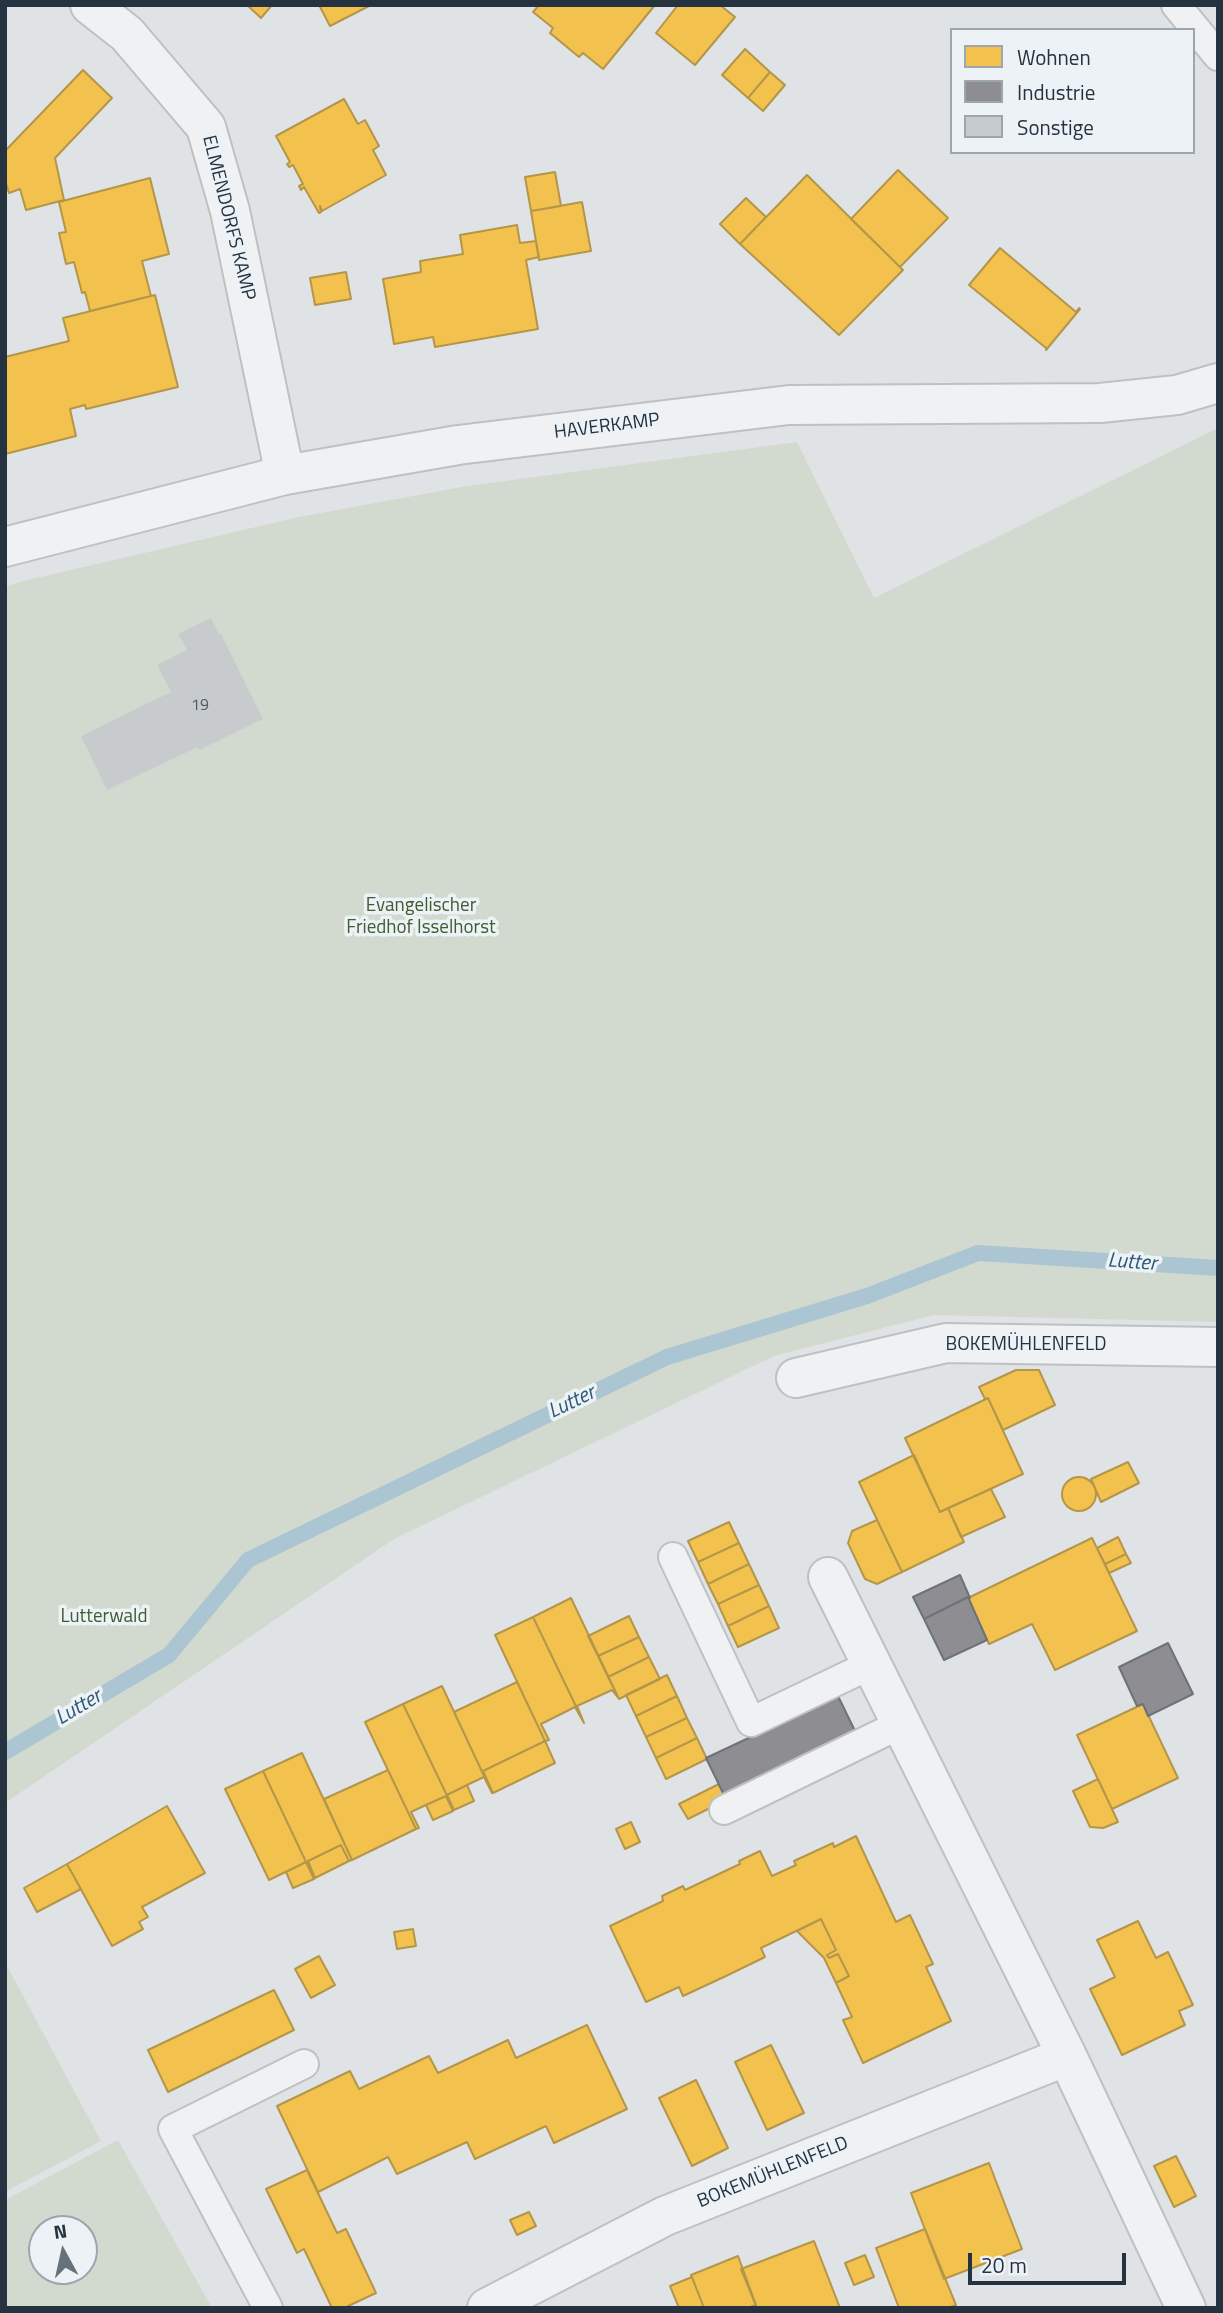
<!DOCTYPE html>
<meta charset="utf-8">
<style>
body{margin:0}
#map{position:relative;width:1223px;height:2313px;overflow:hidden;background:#e0e3e5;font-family:"Titillium Web",sans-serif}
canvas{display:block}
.frame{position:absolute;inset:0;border:7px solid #253340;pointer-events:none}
.legend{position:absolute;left:950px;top:28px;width:245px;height:126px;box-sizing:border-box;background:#ecf2f6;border:2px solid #9ca6ad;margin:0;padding:9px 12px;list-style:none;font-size:21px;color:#253340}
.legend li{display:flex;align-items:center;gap:14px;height:35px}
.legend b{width:35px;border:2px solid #9ca6ad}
.north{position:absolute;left:28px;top:2215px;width:70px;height:70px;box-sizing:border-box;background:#ecf2f6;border:2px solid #9ca6ad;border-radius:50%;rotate:352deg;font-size:19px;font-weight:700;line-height:28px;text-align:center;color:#253340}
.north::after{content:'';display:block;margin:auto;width:24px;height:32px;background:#66717a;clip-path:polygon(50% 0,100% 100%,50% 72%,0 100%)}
.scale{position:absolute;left:968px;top:2253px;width:158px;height:32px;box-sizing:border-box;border:4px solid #253340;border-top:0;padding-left:9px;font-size:21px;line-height:24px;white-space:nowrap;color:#253340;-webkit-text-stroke:5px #ecf2f6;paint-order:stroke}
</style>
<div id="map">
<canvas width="1223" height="2313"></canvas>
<div class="frame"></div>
<ul class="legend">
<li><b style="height:19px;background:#f2c14e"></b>Wohnen</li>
<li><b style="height:19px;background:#8d8d92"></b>Industrie</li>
<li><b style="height:19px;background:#c8cbcd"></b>Sonstige</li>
</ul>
<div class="north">N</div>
<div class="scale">20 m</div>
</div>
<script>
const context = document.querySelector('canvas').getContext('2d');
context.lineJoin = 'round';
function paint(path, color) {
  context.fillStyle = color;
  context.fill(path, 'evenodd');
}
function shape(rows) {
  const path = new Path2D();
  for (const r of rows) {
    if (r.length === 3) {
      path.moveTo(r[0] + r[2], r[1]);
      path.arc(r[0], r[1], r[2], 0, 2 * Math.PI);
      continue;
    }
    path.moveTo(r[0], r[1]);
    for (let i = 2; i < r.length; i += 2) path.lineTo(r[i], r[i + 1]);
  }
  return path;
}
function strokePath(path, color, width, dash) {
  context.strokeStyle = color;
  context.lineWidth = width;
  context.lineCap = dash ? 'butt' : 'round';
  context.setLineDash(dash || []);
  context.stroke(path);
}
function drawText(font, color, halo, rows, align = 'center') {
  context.font = font + ' "Titillium Web",sans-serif';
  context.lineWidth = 7;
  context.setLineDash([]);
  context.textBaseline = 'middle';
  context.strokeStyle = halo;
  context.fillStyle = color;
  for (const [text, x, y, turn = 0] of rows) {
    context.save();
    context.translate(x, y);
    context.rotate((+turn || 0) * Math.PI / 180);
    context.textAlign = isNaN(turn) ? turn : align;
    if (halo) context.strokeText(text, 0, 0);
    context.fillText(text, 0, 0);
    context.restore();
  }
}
paint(shape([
 [1218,428,1218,1322,934,1315,774,1356,394,1539,5,1803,5,587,19,582,299,517,467,486,797,442,874,598],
 [5,1962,101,2141,5,2192],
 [118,2140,212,2308,5,2308,5,2200],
 [42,2229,84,2229,84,2271,42,2271]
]), '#d2dacf');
const homes = shape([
 [247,5,272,5,261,18,247,5],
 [319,5,368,5,369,6,330,26,319,5],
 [539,5,655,5,603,69,583,53,579,57,550,33,553,28,533,12,539,5],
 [678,5,720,5,735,17,695,65,656,33,678,5],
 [745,49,770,72,748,98,722,75,745,49],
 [83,70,112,98,55,158,64,200,26,210,20,189,9,193,5,180,5,151,83,70],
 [770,72,785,85,763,111,748,98,770,72],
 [344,99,358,124,365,120,379,146,373,150,386,175,322,211,320,206,321,212,319,213,304,187,301,190,299,186,303,184,293,165,289,167,287,164,290,162,276,136,344,99],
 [898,170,948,218,900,267,851,219,898,170],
 [555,172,561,206,531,211,525,177,555,172],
 [807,175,903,270,839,335,740,244,807,175],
 [150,178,169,254,142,261,151,296,90,311,85,292,82,293,74,262,66,264,59,233,66,232,59,202,150,178],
 [746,198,766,217,740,244,720,224,746,198],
 [582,202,591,251,539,260,531,211,582,202],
 [517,225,520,243,536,241,539,257,526,260,538,329,435,347,433,337,394,344,383,279,421,272,420,261,463,254,460,235,517,225],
 [1000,248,1076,312,1079,308,1080,309,1046,350,1046,348,969,285,1000,248],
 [346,272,351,299,315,305,310,278,346,272],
 [155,295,178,387,86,409,85,405,70,409,76,436,5,454,5,357,69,341,63,318,155,295],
 [1016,1370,1039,1370,1055,1405,1003,1430,988,1398,985,1399,979,1387,1016,1370],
 [988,1398,1023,1474,940,1512,905,1438,988,1398],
 [914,1455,940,1512,948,1508,964,1542,902,1572,859,1482,914,1455],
 [1128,1462,1139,1483,1101,1502,1091,1479,1128,1462],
 [1079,1494,17],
 [991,1489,1005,1517,961,1537,948,1508,991,1489],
 [877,1520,902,1572,877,1584,865,1579,848,1543,852,1531,877,1520],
 [729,1522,739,1543,698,1562,688,1541,729,1522],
 [1118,1537,1126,1554,1105,1564,1097,1548,1118,1537],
 [1092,1538,1137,1631,1055,1670,1032,1624,989,1644,968,1598,1092,1538],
 [739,1543,749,1564,708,1584,698,1562,739,1543],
 [1126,1554,1131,1563,1109,1573,1105,1564,1126,1554],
 [749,1564,759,1585,718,1604,708,1584,749,1564],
 [759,1585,769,1606,728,1626,718,1604,759,1585],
 [571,1598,619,1699,612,1690,577,1706,584,1723,533,1617,571,1598],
 [769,1606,779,1628,738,1647,728,1626,769,1606],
 [629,1616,639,1637,598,1656,588,1636,629,1616],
 [533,1617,584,1723,575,1707,541,1724,549,1740,545,1741,495,1635,533,1617],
 [639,1637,649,1657,608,1677,598,1656,639,1637],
 [649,1657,660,1679,619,1699,608,1677,649,1657],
 [667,1675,677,1696,636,1716,626,1695,667,1675],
 [517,1682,545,1741,483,1771,492,1793,454,1712,517,1682],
 [442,1686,492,1793,484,1777,467,1785,447,1795,454,1810,403,1704,442,1686],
 [677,1696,687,1718,646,1737,636,1716,677,1696],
 [403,1704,454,1810,446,1796,426,1805,411,1812,419,1828,416,1829,365,1722,403,1704],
 [1143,1704,1178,1778,1112,1809,1077,1735,1143,1704],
 [687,1718,697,1738,656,1758,646,1737,687,1718],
 [697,1738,707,1759,666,1779,656,1758,697,1738],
 [545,1741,555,1763,493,1793,483,1771,545,1741],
 [302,1753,352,1860,349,1861,341,1845,308,1861,314,1879,263,1771,302,1753],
 [388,1770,416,1829,352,1860,324,1799,388,1770],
 [263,1771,314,1879,306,1862,269,1880,225,1789,263,1771],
 [1098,1779,1118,1822,1103,1828,1090,1827,1073,1791,1098,1779],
 [719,1784,726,1800,688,1819,679,1804,719,1784],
 [467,1785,474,1801,454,1810,447,1795,467,1785],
 [446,1796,453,1811,433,1820,426,1805,446,1796],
 [167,1806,205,1873,142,1907,148,1917,139,1922,143,1929,112,1946,67,1864,167,1806],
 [631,1822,640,1842,625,1849,616,1829,631,1822],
 [856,1836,896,1922,910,1915,933,1964,926,1967,951,2021,863,2063,843,2020,852,2017,836,1983,849,1976,838,1954,829,1958,827,1955,836,1950,821,1919,761,1948,765,1957,726,1976,683,1996,679,1987,646,2002,610,1926,663,1901,662,1896,683,1886,685,1890,740,1864,739,1861,760,1851,772,1876,796,1865,794,1861,833,1843,834,1847,856,1836],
 [341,1845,349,1861,315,1878,308,1861,341,1845],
 [306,1862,314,1879,293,1888,286,1872,306,1862],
 [67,1864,81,1889,37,1912,24,1888,67,1864],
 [821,1919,836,1950,827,1955,829,1958,838,1954,849,1976,836,1983,824,1958,797,1931,821,1919],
 [1138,1921,1156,1958,1168,1952,1193,2005,1179,2011,1185,2025,1122,2055,1090,1989,1115,1977,1097,1940,1138,1921],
 [413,1929,416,1946,397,1949,394,1932,413,1929],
 [319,1956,335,1985,311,1998,295,1969,319,1956],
 [274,1990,294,2030,168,2092,148,2050,274,1990],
 [587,2025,627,2109,554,2143,546,2126,475,2159,467,2142,397,2174,388,2157,318,2192,277,2106,350,2071,359,2089,429,2056,438,2073,508,2040,516,2058,587,2025],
 [771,2045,804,2113,767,2130,735,2062,771,2045],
 [696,2080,728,2148,692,2166,659,2098,696,2080],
 [1176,2156,1196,2196,1174,2207,1154,2166,1176,2156],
 [989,2163,1022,2249,944,2279,911,2193,989,2163],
 [307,2170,337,2233,346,2229,376,2293,344,2308,332,2308,304,2249,297,2253,266,2189,307,2170],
 [529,2212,536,2226,517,2235,510,2220,529,2212],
 [925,2229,956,2305,948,2308,899,2308,876,2248,925,2229],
 [814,2241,840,2308,757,2308,741,2269,814,2241],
 [865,2255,874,2277,854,2285,845,2263,865,2255],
 [738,2256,756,2305,747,2308,704,2308,691,2275,738,2256],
 [692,2277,704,2308,679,2308,670,2286,692,2277]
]);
paint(homes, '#f2c14e');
strokePath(homes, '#b4964a', 2);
const industry = shape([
 [960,1575,970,1598,968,1597,924,1619,913,1597,960,1575],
 [968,1597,987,1640,944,1660,924,1619,968,1597],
 [1168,1643,1193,1694,1148,1716,1143,1704,1137,1706,1119,1667,1168,1643],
 [838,1696,857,1735,725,1797,706,1758,838,1696]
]);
paint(industry, '#8d8d92');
strokePath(industry, '#6e7279', 2);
strokePath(shape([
 [5,1752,169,1655,248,1560,667,1357,867,1296,978,1253,1218,1268]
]), '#acc5d3', 16);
paint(shape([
 [211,618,219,634,221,634,263,719,199,750,198,747,107,790,81,736,171,692,157,665,187,650,178,634]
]), '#c8cbcd');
const lane = shape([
 [1176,5,1218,56],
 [673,1557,751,1722,870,1665],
 [724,1810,901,1724],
 [268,2308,173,2129,304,2064]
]);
const street = shape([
 [90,5,127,34,206,127,230,211,285,475],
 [5,547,285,475,458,445,789,405,1100,403,1177,395,1218,383],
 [796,1378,946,1343,1218,1347],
 [828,1577,1067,2056,1186,2308],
 [487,2308,665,2216,1067,2056]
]);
strokePath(lane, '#bec1c3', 32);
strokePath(street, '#bec1c3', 42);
strokePath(lane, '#eff1f2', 28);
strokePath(street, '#eff1f2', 38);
drawText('16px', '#4e5a64', null, [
 ["19",200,706]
]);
drawText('19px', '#253340', '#ecf2f6', [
 ["ELMENDORFS KAMP",228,218,76],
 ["HAVERKAMP",607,427,-7],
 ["BOKEMÜHLENFELD",1026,1345],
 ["BOKEMÜHLENFELD",773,2173,-22]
]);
drawText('19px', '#405c31', '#ecf2f6', [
 ["Evangelischer",421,906],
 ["Friedhof Isselhorst",421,928],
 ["Lutterwald",104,1617]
]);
drawText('italic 21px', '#2c5977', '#ecf2f6', [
 ["Lutter",1132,1263,4],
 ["Lutter",572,1403,-26],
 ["Lutter",79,1708,-31]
]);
</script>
